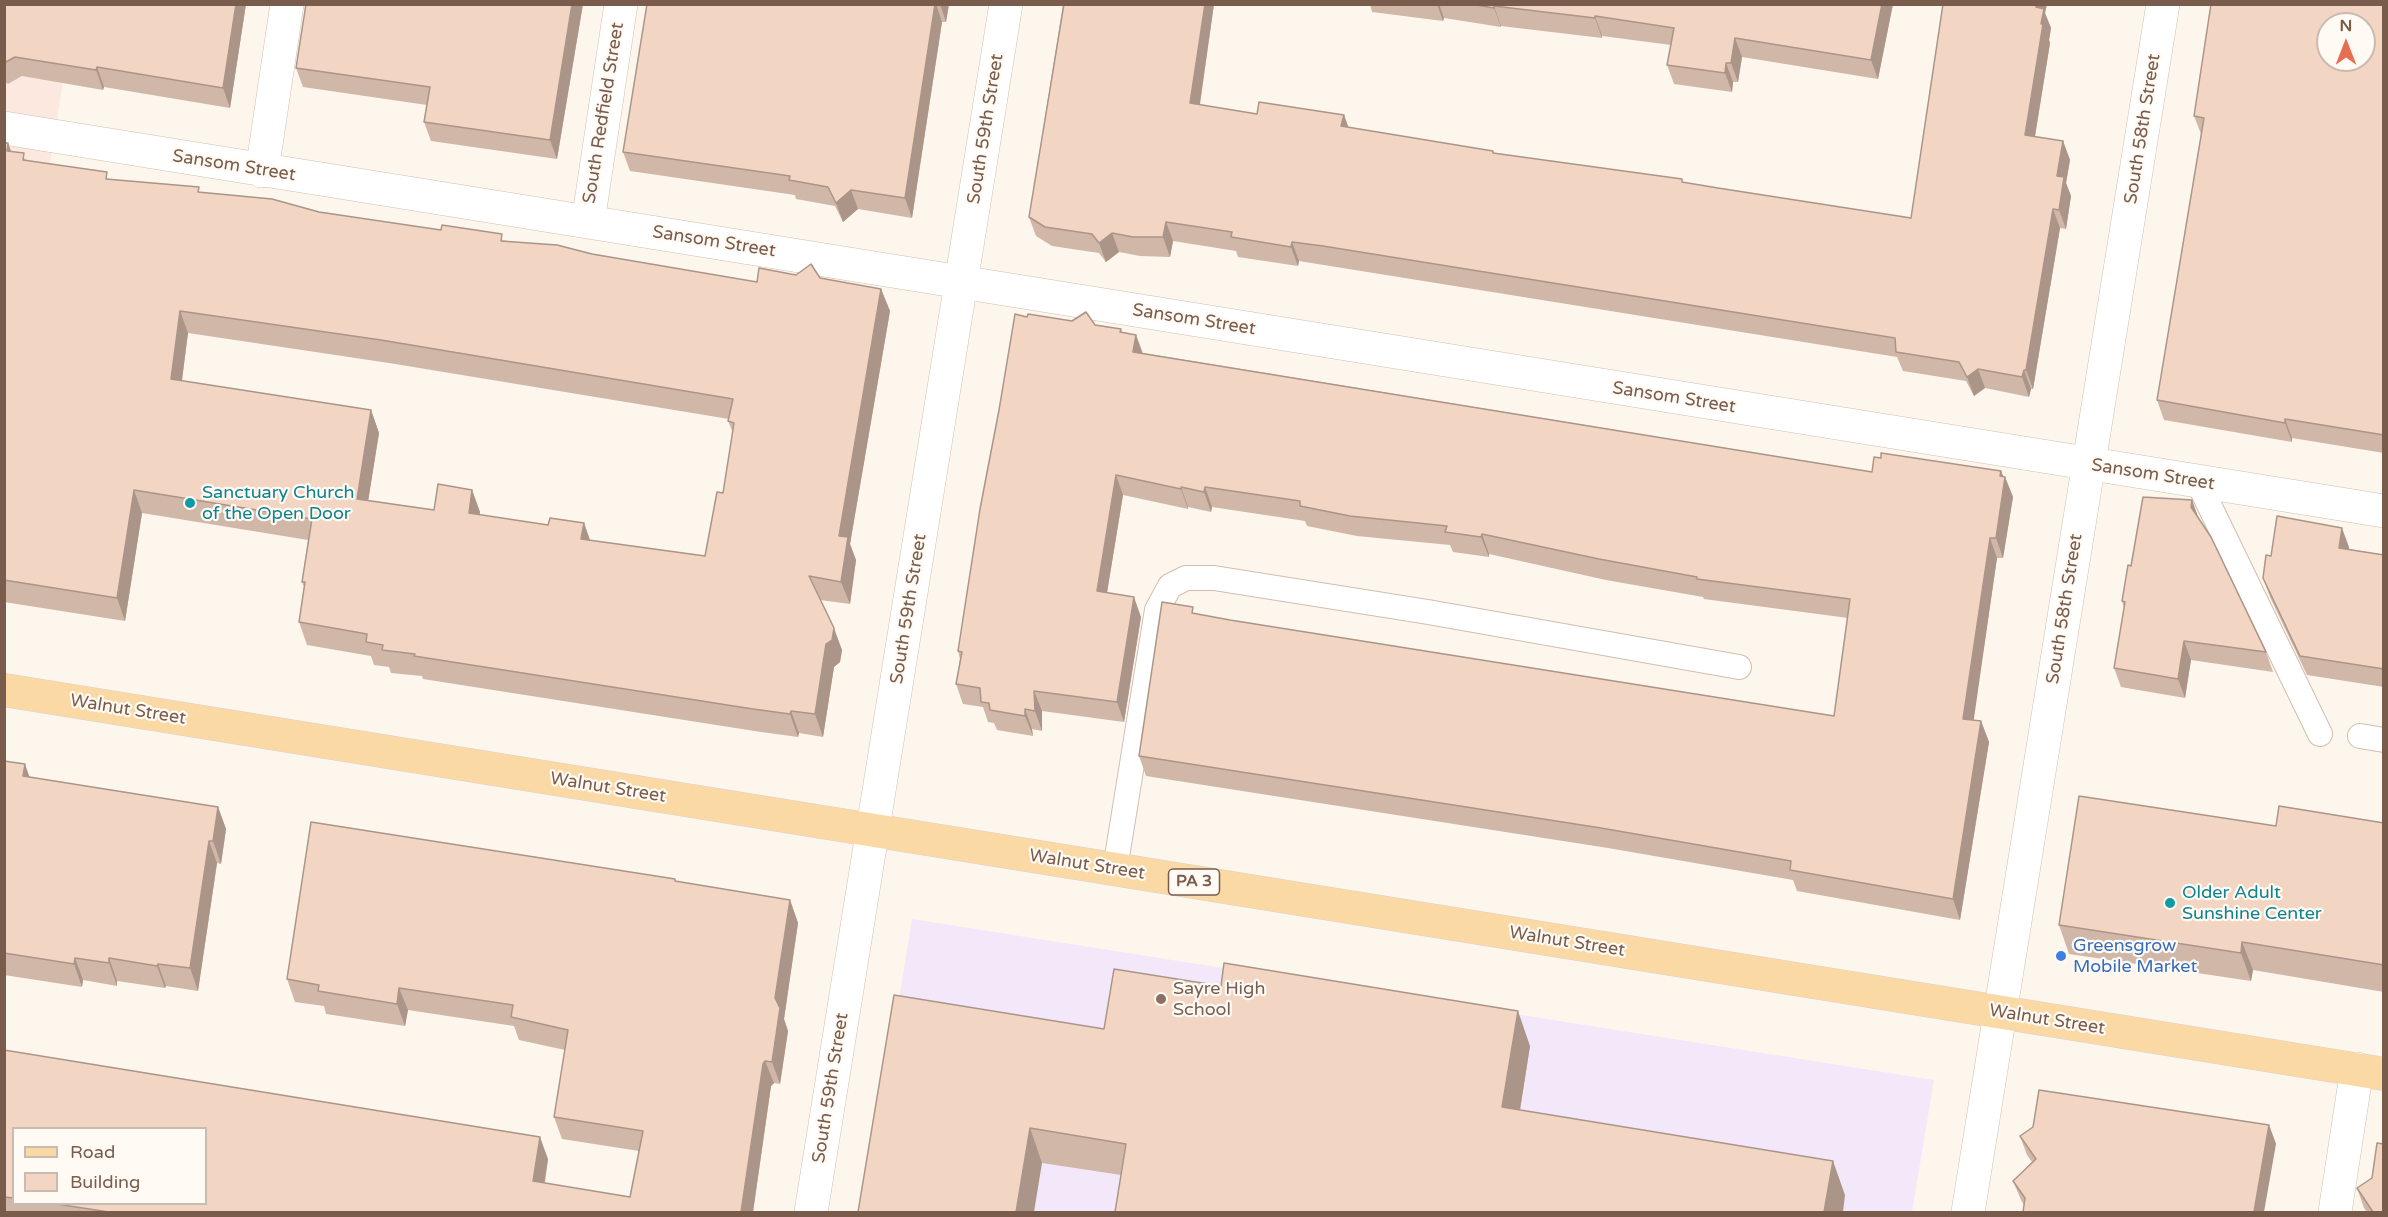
<!DOCTYPE html>
<style>
body{margin:0}
#map{position:relative;width:2388px;height:1217px;overflow:hidden;background:#fdf6ec;font-family:"Varela Round",sans-serif}
canvas{display:block}
.frame{position:absolute;inset:0;border:6px solid #7a5c4d;pointer-events:none}
.legend{position:absolute;left:12px;top:1127px;width:195px;height:78px;box-sizing:border-box;background:#fffaf3;border:2px solid #cabbb1;margin:0;padding:8px 10px;list-style:none;font-size:18px;color:#7a5c4d}
.legend li{display:flex;align-items:center;gap:12px;height:30px}
.legend b{width:30px;border:2px solid #cabbb1}
.north{position:absolute;left:2316px;top:12px;width:60px;height:60px;box-sizing:border-box;background:#fffaf3;border:2px solid #cabbb1;border-radius:50%;rotate:0deg;font-size:16px;font-weight:700;line-height:24px;text-align:center;color:#7a5c4d}
.north::after{content:'';display:block;margin:auto;width:21px;height:27px;background:#e76f51;clip-path:polygon(50% 0,100% 100%,50% 72%,0 100%)}
</style>
<div id="map">
<canvas width="2388" height="1217"></canvas>
<div class="frame"></div>
<ul class="legend">
<li><b style="height:8px;background:#fbd9a5"></b>Road</li>
<li><b style="height:16px;background:#f3d5c3"></b>Building</li>
</ul>
<div class="north">N</div>
</div>
<script>
const context = document.querySelector('canvas').getContext('2d');
context.lineJoin = 'round';
function paint(path, color) {
  context.fillStyle = color;
  context.fill(path, 'evenodd');
}
function shape(rows) {
  const path = new Path2D();
  for (const r of rows) {
    path.moveTo(r[0], r[1]);
    for (let i = 2; i < r.length; i += 2) path.lineTo(r[i], r[i + 1]);
  }
  return path;
}
function strokePath(path, color, width, dash) {
  context.strokeStyle = color;
  context.lineWidth = width;
  context.lineCap = dash ? 'butt' : 'round';
  context.setLineDash(dash || []);
  context.stroke(path);
}
function drawText(font, color, halo, rows, align = 'center') {
  context.font = font + ' "Varela Round",sans-serif';
  context.lineWidth = 4.5;
  context.setLineDash([]);
  context.textBaseline = 'middle';
  context.strokeStyle = halo;
  context.fillStyle = color;
  for (const [text, x, y, turn = 0] of rows) {
    context.save();
    context.translate(x, y);
    context.rotate((+turn || 0) * Math.PI / 180);
    context.textAlign = isNaN(turn) ? turn : align;
    if (halo) context.strokeText(text, 0, 0);
    context.fillText(text, 0, 0);
    context.restore();
  }
}
paint(shape([
 [5,5,75,5,5,451]
]), '#fde8e0');
paint(shape([
 [912,919,1934,1080,1912,1212,865,1212]
]), '#f3e8fa');
const service = shape([
 [2198,482,2320,734],
 [2360,736,2384,740],
 [1115,869,1157,610,1170,586,1186,578,1214,578,1428,612,1739,667]
]);
const minor = shape([
 [4,128,2384,511],
 [262,171,287,4],
 [588,222,621,4],
 [811,1212,1006,4],
 [1968,1212,2163,4],
 [2335,1212,2357,1069]
]);
const primary = shape([
 [4,690,2384,1074]
]);
strokePath(service, '#d1beb0', 26);
strokePath(minor, '#d1beb0', 34);
strokePath(primary, '#dad1cd', 34);
strokePath(service, '#fff', 24);
strokePath(minor, '#fff', 33);
strokePath(primary, '#fbd9a5', 33);
paint(shape([
 [4,4,246,4,230,108,104,87,103,90,22,76,8,84,4,81],
 [583,4,557,159,431,141,424,122,427,105,303,87,296,68],
 [647,4,949,4,946,22,942,22,912,218,858,209,843,222,835,206,796,199,795,195,630,171,623,152],
 [1063,4,1214,4,1200,105,1257,114,1344,115,1348,128,1493,151,1494,154,1911,218,1943,4,2047,4,2045,13,2051,28,2049,40,2050,43,2035,137,2063,141,2070,160,2066,183,2071,196,2066,229,2060,228,2033,389,2031,389,2029,397,1985,388,1974,396,1966,381,1903,371,1897,357,1330,266,1299,261,1298,266,1238,257,1236,251,1173,241,1170,257,1140,256,1119,252,1106,262,1099,253,1052,246,1036,236,1029,217],
 [1370,4,1893,4,1878,79,1742,57,1738,82,1733,82,1732,92,1674,84,1667,65,1671,45,1602,36,1602,38,1501,26,1501,27,1444,18,1443,21,1372,12],
 [2384,4,2384,453,2292,438,2292,442,2164,420,2157,400,2201,134,2194,116],
 [4,143,8,143,11,151,27,160,109,179,201,192,319,212,592,254,757,282,820,278,881,289,890,311,850,544,856,560,850,604,820,600,842,650,840,662,834,667,823,737,799,733,798,737,761,732,423,679,422,676,391,673,389,667,374,665,371,656,307,645,299,622,304,587,302,582,308,540,142,513,125,621,4,602],
 [188,333,389,363,729,419,728,421,733,433,723,493,705,556,590,540,584,523,548,525,480,515,480,512,472,490,434,510,368,500,379,433,371,410,182,381],
 [1027,317,1095,325,1121,329,1122,332,1136,335,1143,353,1872,472,2001,471,2003,476,2005,477,2013,497,2003,558,1997,558,1973,720,1981,721,1989,742,1960,920,1797,891,1793,880,1608,848,1146,776,1139,756,1196,614,1230,620,1834,716,1848,618,1704,599,1703,597,1606,580,1489,554,1489,557,1453,552,1450,545,1357,536,1307,526,1305,521,1212,507,1211,512,1188,507,1188,509,1123,495,1107,593,1141,617,1124,722,1042,711,1042,731,1032,729,1033,736,997,730,994,723,988,722,983,707,963,704,956,684,960,659,958,651],
 [2192,500,2198,517,2266,652,2273,672,2191,660,2185,698,2121,687,2114,668,2124,608,2122,601,2131,566],
 [2349,547,2348,549,2384,555,2384,687,2307,675,2270,597,2263,578,2271,556],
 [4,761,29,777,218,807,226,829,221,864,217,863,198,991,166,986,165,988,117,981,117,986,83,980,82,987,4,975],
 [2384,823,2384,992,2253,970,2251,981,2069,954,2059,925,2276,826],
 [676,881,790,900,798,923,784,1019,788,1031,780,1084,774,1083,771,1086,753,1212,4,1212,4,1050,548,1159,545,1183,630,1197,639,1151,562,1139,554,1117,565,1050,519,1040,514,1026,408,1010,405,1026,326,1014,324,1006,295,1002,287,979],
 [14,1128,206,1203,14,1203],
 [1104,1029,1530,1046,1520,1110,1845,1195,1121,1175,1042,1163,858,1212],
 [2269,1125,2276,1144,2024,1205,2021,1200,2013,1181,2032,1162,2027,1155,2020,1136],
 [2357,1188,2384,1212,2367,1212,2364,1208]
]), '#d1b7a8');
paint(shape([
 [236,4,246,4,230,108,223,88],
 [572,4,583,4,557,159,550,140],
 [935,4,936,4,942,22,912,218,905,198],
 [940,4,949,4,946,22],
 [1205,4,1214,4,1197,123,1190,103],
 [1437,4,1439,4,1444,18,1443,21],
 [1882,4,1893,4,1878,79,1871,60],
 [2036,4,2047,4,2045,13,2051,28,2049,40,2050,43,2032,154,2025,135],
 [1494,6,1501,26,1501,27,1494,8],
 [1595,16,1602,36,1602,38,1595,18],
 [1735,38,1742,57,1738,82,1731,63],
 [1726,63,1733,82,1732,92,1725,73],
 [97,67,104,87,103,90,96,70],
 [1344,115,1351,134,1341,126],
 [2063,141,2070,160,2066,183,2071,196,2066,229,2059,210,2057,176],
 [8,143,16,166,7,151],
 [851,190,858,209,843,222,836,203],
 [2053,209,2060,228,2033,389,2026,370],
 [1166,222,1173,241,1170,257,1163,237],
 [1112,233,1119,252,1106,262,1099,243],
 [1292,242,1299,261,1298,266,1291,247],
 [881,289,890,311,850,544,856,560,850,604,841,582,839,536],
 [180,311,188,333,179,402,171,379],
 [1136,335,1143,355,1133,352],
 [1978,369,1985,388,1974,396,1967,377],
 [2024,370,2031,389,2029,397,2022,377],
 [371,410,379,433,365,521,357,499],
 [2285,419,2292,438,2292,442,2285,423],
 [2001,471,2005,481,2005,477,2013,497,2003,558,1996,538,2000,476],
 [1116,475,1123,495,1104,611,1097,591],
 [1181,487,1188,507,1188,509,1181,489],
 [1205,487,1212,507,1211,512,1204,492],
 [134,490,142,513,125,621,117,598],
 [472,490,480,512,477,536,469,513],
 [2192,500,2199,520,2191,507],
 [584,523,592,546,581,539],
 [2342,528,2349,547,2346,567,2339,548],
 [1482,534,1489,554,1489,557,1481,537],
 [1990,538,1997,558,1971,739,1963,719],
 [1134,597,1141,617,1124,722,1117,702],
 [834,628,842,650,840,662,834,667,823,737,815,714,826,644],
 [2184,641,2191,660,2185,698,2178,679],
 [1034,691,1042,711,1042,731,1035,711],
 [1025,709,1032,729,1033,736,1025,716],
 [791,711,799,733,798,737,790,714],
 [1981,721,1989,742,1960,920,1953,899],
 [25,764,33,787,23,776],
 [218,807,226,829,221,864,213,841],
 [209,841,217,863,198,991,190,968],
 [790,900,798,923,784,1019,788,1031,780,1084,772,1062,775,998],
 [2242,942,2253,970,2251,981,2241,953],
 [75,958,83,980,82,987,74,964],
 [109,958,117,981,117,986,109,963],
 [158,964,166,986,165,988,157,966],
 [399,988,408,1010,405,1026,397,1004],
 [1518,1011,1530,1046,1515,1141,1502,1107],
 [765,1061,774,1083,771,1086,753,1212,741,1212,763,1064],
 [2269,1125,2276,1144,2264,1212,2254,1212],
 [1030,1128,1042,1163,1034,1212,1016,1212],
 [540,1137,548,1159,541,1203,533,1181],
 [1833,1161,1845,1195,1843,1212,1824,1212]
]), '#aa9588');
const building = shape([
 [4,4,236,4,223,88,97,67,96,70,15,57,4,63,4,4],
 [306,4,572,4,550,140,424,122,430,87,296,68,306,4],
 [647,4,935,4,905,198,851,190,836,203,828,187,789,180,790,176,623,152,647,4],
 [1064,4,1205,4,1190,103,1257,114,1259,102,1344,115,1341,126,1493,151,1493,153,1682,179,1682,182,1718,188,1911,218,1943,4,2036,4,2036,7,2044,9,2041,24,2043,24,2025,135,2063,141,2057,176,2064,177,2059,210,2053,209,2026,370,2024,370,2022,377,1978,369,1967,377,1959,362,1896,352,1895,338,1323,246,1292,242,1291,247,1231,237,1232,232,1166,222,1163,237,1133,237,1112,233,1099,243,1092,234,1045,227,1029,217,1064,4],
 [1471,4,1882,4,1871,60,1735,38,1731,63,1726,63,1725,73,1667,65,1674,28,1595,16,1595,18,1494,6,1494,8,1471,4],
 [2211,4,2384,4,2384,435,2285,419,2285,423,2157,400,2204,118,2194,116,2211,4],
 [2328,24,2364,24,2364,60,2328,60,2328,24],
 [4,143,8,143,7,151,24,153,23,160,107,172,106,179,199,187,198,192,272,199,319,212,441,230,442,225,502,234,501,241,557,245,592,254,757,282,759,268,796,275,811,264,820,278,881,289,839,536,848,537,841,582,809,576,834,628,832,640,826,644,815,714,791,711,790,714,753,709,414,656,415,654,382,650,383,645,366,642,367,634,299,622,305,582,302,582,312,519,134,490,117,598,4,580,4,143],
 [180,311,381,340,733,399,728,421,734,423,723,493,717,492,705,556,581,539,584,523,550,518,548,525,469,513,472,490,438,484,434,510,357,499,371,410,171,379,180,311],
 [1086,312,1095,325,1121,329,1120,332,1136,335,1133,352,1872,472,1874,457,1881,458,1881,453,2001,471,2000,476,2005,477,1996,538,1990,538,1963,719,1981,721,1953,899,1790,870,1791,861,1601,828,1139,756,1162,602,1193,607,1192,613,1230,620,1834,716,1850,599,1697,579,1697,577,1599,559,1482,534,1481,537,1445,532,1447,526,1350,516,1300,506,1300,501,1205,487,1204,492,1181,487,1181,489,1116,475,1097,591,1134,597,1117,702,1034,691,1035,711,1025,709,1025,716,990,710,989,703,981,702,980,688,956,684,962,652,958,651,980,509,999,410,1015,314,1027,317,1028,314,1072,321,1086,312],
 [2143,497,2192,500,2191,507,2211,537,2266,652,2184,641,2178,679,2114,668,2125,602,2122,601,2128,565,2131,566,2143,497],
 [2277,516,2342,528,2339,548,2384,555,2384,669,2300,656,2263,578,2266,555,2271,556,2277,516],
 [4,761,25,764,23,776,218,807,213,841,209,841,190,968,158,964,157,966,109,958,109,963,75,958,74,964,4,953,4,761],
 [2079,796,2276,826,2279,806,2384,823,2384,965,2242,942,2241,953,2059,925,2079,796],
 [311,822,675,879,675,881,790,900,775,998,780,1008,772,1062,765,1061,763,1064,741,1212,109,1212,50,1203,206,1203,206,1128,14,1128,14,1198,4,1197,4,1050,540,1137,533,1181,630,1197,643,1131,554,1117,568,1030,511,1017,513,1005,399,988,397,1004,318,991,319,985,287,979,311,822],
 [1224,963,1518,1011,1502,1107,1833,1161,1824,1212,1115,1212,1126,1144,1030,1128,1016,1212,858,1212,894,995,1104,1029,1114,969,1221,986,1224,963],
 [2039,1090,2269,1125,2254,1212,2023,1212,2025,1198,2013,1181,2036,1159,2020,1136,2033,1127,2039,1090],
 [2377,1143,2384,1144,2384,1212,2373,1212,2357,1188,2372,1178,2377,1143]
]);
paint(building, '#f3d5c3');
strokePath(building, '#aa9588', 1.5);
for (const [x, y, r, color] of [
 [190,503,6,"#0f9aa8"],
 [2170,903,6,"#0f9aa8"],
 [2061,956,6,"#3f7fe0"],
 [1161,999,6,"#8d6e63"]
]) {
  const dot = new Path2D();
  dot.arc(x, y, r, 0, 2 * Math.PI);
  context.fillStyle = color;
  context.fill(dot);
  strokePath(dot, '#fffaf3', 2);
}
for (const [x, y, w] of [
 [1194,882,51]
]) {
  const box = new Path2D();
  box.roundRect(x - w / 2, y - 13, w, 26, 4.5);
  context.fillStyle = '#fffaf3';
  context.fill(box);
  strokePath(box, '#7a5c4d', 1.5);
}
drawText('bold 16px', '#7a5c4d', null, [
 ["PA 3",1194,882]
]);
drawText('18px', '#7a5c4d', '#fffaf3', [
 ["South Redfield Street",604,113,-81],
 ["South 59th Street",986,129,-81],
 ["South 58th Street",2143,129,-81],
 ["Sansom Street",234,166,9],
 ["Sansom Street",714,242,9],
 ["Sansom Street",1194,320,9],
 ["Sansom Street",1674,398,9],
 ["Sansom Street",2153,475,9],
 ["South 59th Street",909,609,-81],
 ["South 58th Street",2065,609,-81],
 ["Walnut Street",128,710,9],
 ["Walnut Street",608,788,9],
 ["Walnut Street",1087,865,9],
 ["Walnut Street",1567,942,9],
 ["Walnut Street",2047,1020,9],
 ["South 59th Street",831,1088,-81]
]);
drawText('18px', '#0d838f', '#fffaf3', [
 ["Sanctuary Church",202,493],
 ["of the Open Door",202,514],
 ["Older Adult",2182,893],
 ["Sunshine Center",2182,914]
], 'left');
drawText('18px', '#366cbe', '#fffaf3', [
 ["Greensgrow",2073,946],
 ["Mobile Market",2073,967]
], 'left');
drawText('18px', '#785e54', '#fffaf3', [
 ["Sayre High",1173,989],
 ["School",1173,1010]
], 'left');
</script>
